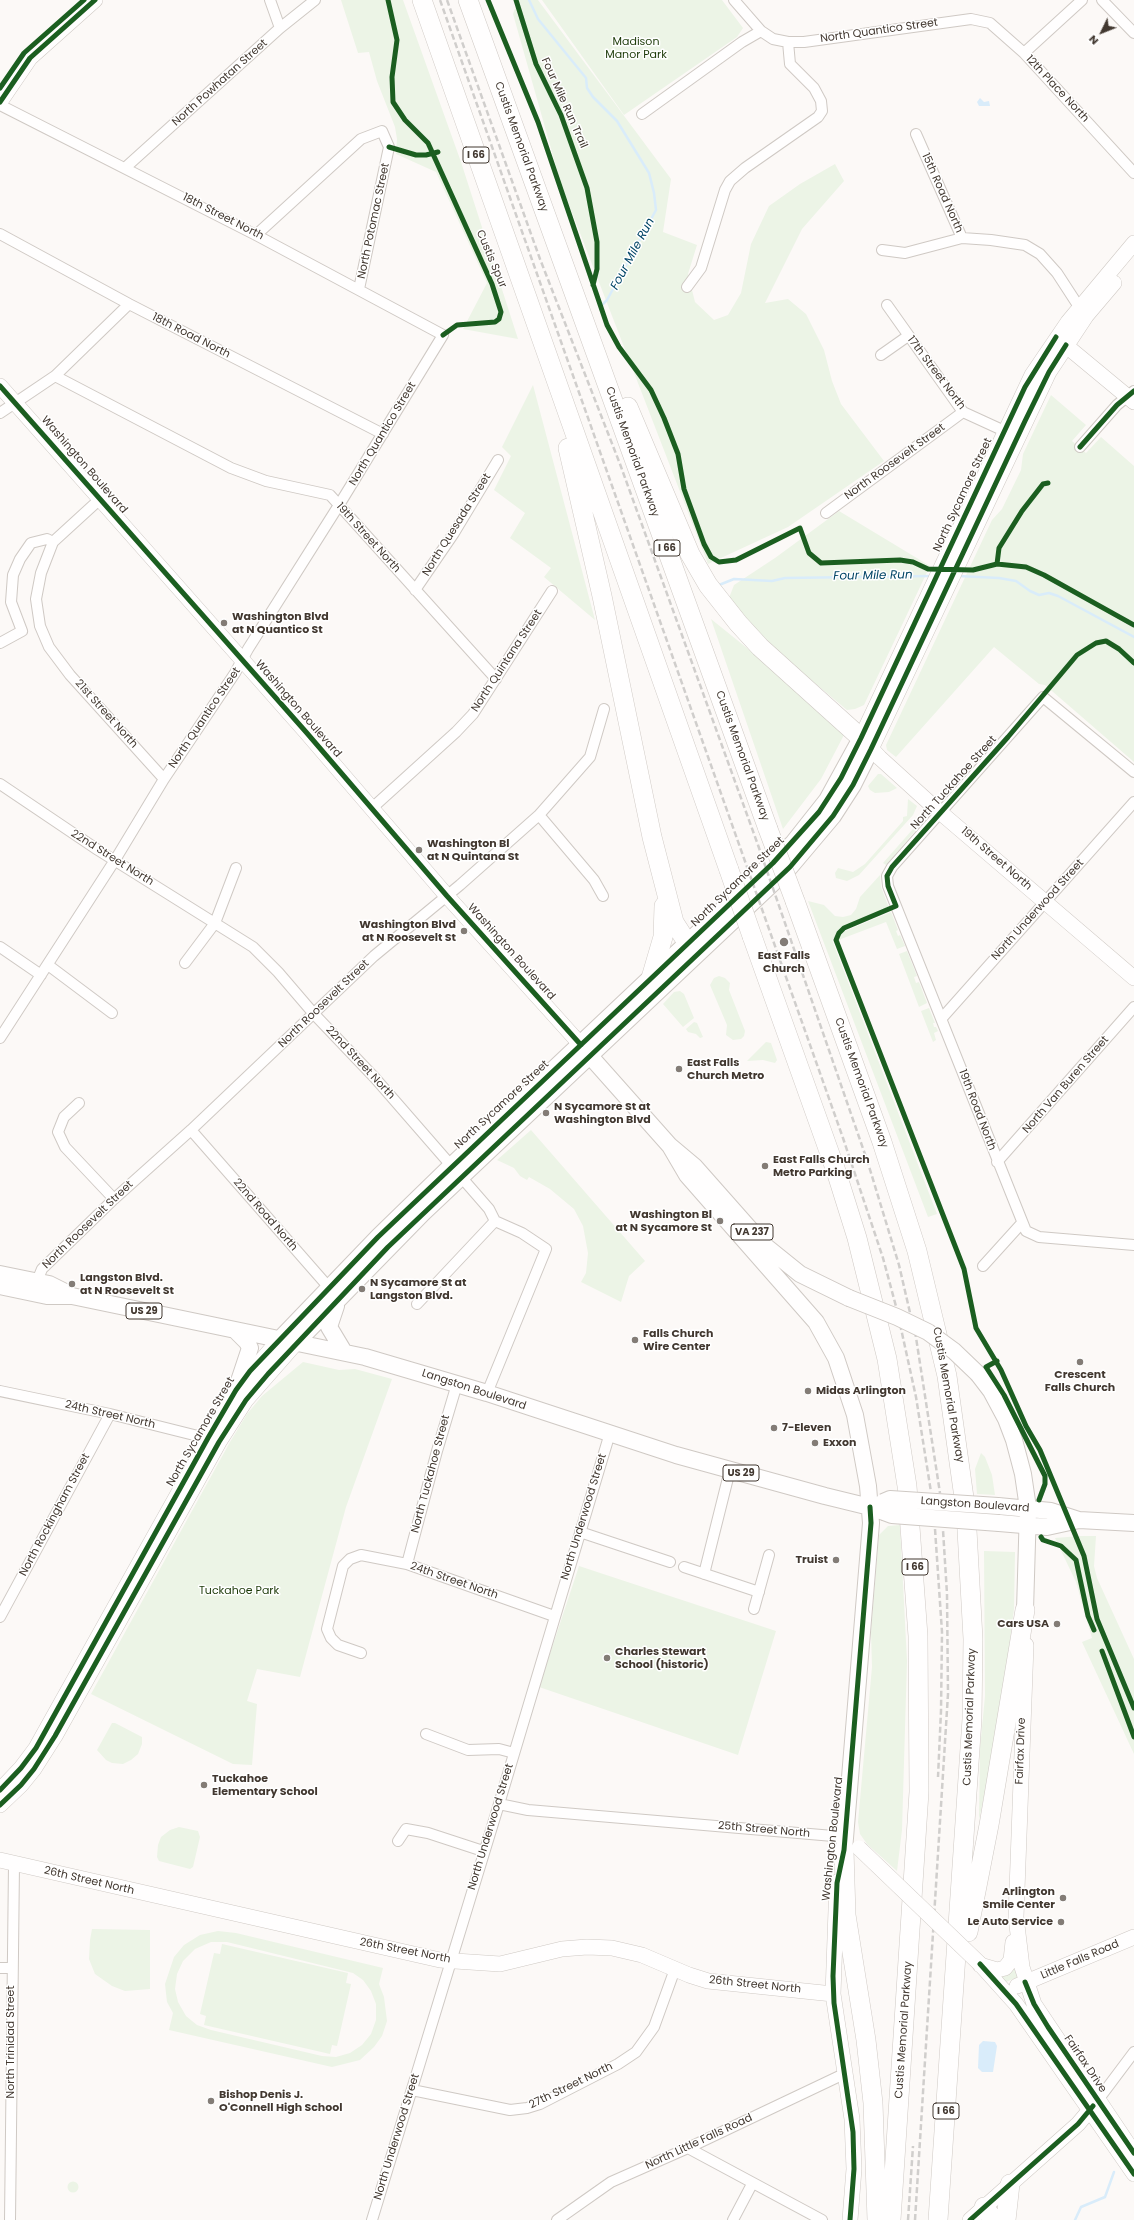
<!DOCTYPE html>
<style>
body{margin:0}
#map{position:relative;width:1134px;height:2220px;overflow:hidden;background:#fcf9f7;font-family:Poppins,sans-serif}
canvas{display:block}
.north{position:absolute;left:1082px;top:12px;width:40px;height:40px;-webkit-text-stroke:3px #fff;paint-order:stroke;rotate:227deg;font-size:11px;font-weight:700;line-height:16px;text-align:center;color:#423830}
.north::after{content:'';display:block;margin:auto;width:14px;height:18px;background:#423830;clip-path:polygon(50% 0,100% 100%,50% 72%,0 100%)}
</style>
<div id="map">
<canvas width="1134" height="2220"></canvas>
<div class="north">N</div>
</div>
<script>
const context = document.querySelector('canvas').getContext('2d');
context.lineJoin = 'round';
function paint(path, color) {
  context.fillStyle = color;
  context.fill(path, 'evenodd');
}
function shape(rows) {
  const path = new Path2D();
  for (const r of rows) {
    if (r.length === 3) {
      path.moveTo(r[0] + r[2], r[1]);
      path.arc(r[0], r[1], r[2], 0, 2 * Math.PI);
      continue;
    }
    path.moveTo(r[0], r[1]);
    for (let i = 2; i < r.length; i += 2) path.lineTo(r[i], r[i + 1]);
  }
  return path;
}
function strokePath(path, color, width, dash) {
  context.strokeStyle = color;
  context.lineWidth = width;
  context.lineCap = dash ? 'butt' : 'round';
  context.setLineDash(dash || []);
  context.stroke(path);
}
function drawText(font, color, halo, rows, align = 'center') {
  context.font = font + ' Poppins,sans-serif';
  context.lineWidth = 3;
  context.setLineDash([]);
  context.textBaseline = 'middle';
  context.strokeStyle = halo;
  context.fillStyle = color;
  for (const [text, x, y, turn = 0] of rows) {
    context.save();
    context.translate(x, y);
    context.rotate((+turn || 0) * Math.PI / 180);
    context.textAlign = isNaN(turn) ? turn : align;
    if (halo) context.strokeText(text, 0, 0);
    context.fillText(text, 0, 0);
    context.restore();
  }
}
paint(shape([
 [341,0,403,0,461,162,518,339,463,329,487,283,436,172,396,154,397,139,395,127,377,81,369,52,358,53],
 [518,0,538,0,671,179,663,232,697,245,688,274,695,302,714,320,728,315,741,293,751,244,769,206,800,184,835,164,844,181,802,229,765,303,788,299,806,314,824,350,832,381,841,404,884,461,788,527,708,564,561,184,513,14],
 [542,0,722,0,743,28,737,37,624,115],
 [533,385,595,620,544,577,551,568,510,538,525,513,494,490,511,456,502,447],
 [1051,395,1086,425,1072,441,1086,453,1101,437,1134,466,1134,762,1045,685,1039,684,994,647,896,757,887,750,886,745,992,520,1002,509,1021,470,1023,454],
 [839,511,930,566,864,705,855,709,847,710,786,659,754,627,729,598,734,585,775,558],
 [711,619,768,665,845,733,821,779,783,829],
 [878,774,881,774,897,788,889,792,875,793,870,790,868,786],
 [908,799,917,806,913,815,859,875,847,881,836,878,835,873,838,868,853,872,865,864,903,821,903,817,907,816],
 [926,811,927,817,886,865,883,863,920,821],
 [880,875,881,887,889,908,843,927,832,940,937,1214,928,1217,808,901,824,905,835,916,843,917,851,915,856,909,860,897],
 [891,912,898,930,896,931,898,936,900,935,905,946,897,949,886,922,841,939,838,944,839,937,843,932],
 [907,951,917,976,914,977,916,983,919,982,927,1003,919,1007,899,954],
 [719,976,725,978,730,983,729,990,745,1031,744,1036,741,1039,733,1040,726,1035,727,1025,710,985,714,978],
 [680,991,684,994,694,1018,683,1027,663,1004,674,992],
 [929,1008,935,1023,933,1023,934,1027,936,1027,938,1031,934,1033,936,1040,933,1042,921,1011],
 [694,1022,697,1023,703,1037,700,1038,696,1034,688,1032,686,1029],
 [766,1042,771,1043,777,1060,775,1063,763,1060,747,1061],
 [531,1130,645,1261,629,1276,621,1302,581,1282,586,1273,588,1253,583,1226,574,1209,550,1189,529,1177,527,1180,520,1176,514,1168,497,1160],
 [303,1362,339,1370,355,1369,392,1379,346,1507,300,1677,257,1669,247,1701,257,1704,252,1765,233,1764,91,1694,230,1442,247,1414,262,1396],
 [981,1453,985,1457,992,1475,995,1495,977,1494,975,1469],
 [900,1525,907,1661,902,1830,897,1871,867,1844,860,1834,858,1822,872,1667,871,1632,879,1535,888,1526],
 [1080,1536,1096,1536,1094,1566,1097,1578,1134,1659,1134,1754,1082,1642,1092,1638,1076,1582,1055,1538],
 [984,1551,1015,1552,1014,1609,999,1726,979,1820,980,1748,985,1696],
 [579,1566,776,1631,738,1755,539,1687],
 [112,1723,115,1723,142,1737,142,1744,138,1754,131,1760,123,1764,112,1763,106,1760,97,1750],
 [179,1827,198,1831,200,1837,193,1867,190,1869,159,1861,157,1857,158,1845,161,1837,170,1830],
 [92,1929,150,1930,150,1989,125,1991,112,1986,95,1974,89,1959,90,1940],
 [218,1931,236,1933,383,1968,379,1984,384,1997,387,2021,382,2036,374,2047,360,2060,332,2067,169,2030,173,2013,167,2002,165,1984,174,1957,184,1945,200,1935],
 [211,1942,227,1942,353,1973,363,1980,371,1991,376,2004,376,2020,371,2034,362,2045,350,2053,336,2057,322,2056,211,2030,197,2025,186,2016,178,2002,175,1989,177,1974,183,1961,195,1949],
 [222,1944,348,1973,346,1983,351,1984,337,2046,332,2045,330,2054,204,2025,206,2016,200,2014,214,1953,220,1954],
 [1014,1964,1018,1977,1006,1982,999,1974],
 [73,2187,5.5]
]), '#ecf4e6');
paint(shape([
 [980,98,984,102,989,101,990,106,979,106,977,102],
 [983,2041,995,2042,997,2046,993,2072,982,2072,978,2068,979,2045]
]), '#d9ecfa');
strokePath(shape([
 [529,0,538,19,586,78,587,88,593,97,617,121,649,173,654,193,656,210,607,300,602,305],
 [958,576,999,578,1016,581,1030,591,1039,595,1049,593,1058,596,1134,637],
 [719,585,734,579,772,581,785,578,931,576],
 [1075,2220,1081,2207,1105,2197,1114,2172]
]), '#d9ecfa', 2.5);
const street = shape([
 [270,0,280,28],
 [734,0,761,31,773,39,788,42,804,42,971,19,990,23,1024,53,1134,173],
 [1102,0,1134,33],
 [1024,53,1082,0],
 [0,105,256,235,443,335,339,505,248,649,235,673,164,779,115,860,0,1038],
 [642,114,742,42,761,31],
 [916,134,962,238,991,240,1025,245,1040,254,1057,273,1083,313],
 [126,167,280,28,315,0],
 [0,234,129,304,383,434],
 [256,235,361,139,382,131,389,147,359,289],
 [882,250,905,253,962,238],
 [687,287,701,268,725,190,730,181,745,168,818,117,822,111,821,101,814,88,790,64,788,42],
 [887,305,963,412,1011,434],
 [881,355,908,336],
 [55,376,231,468,266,481,330,495,496,679],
 [0,413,55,376,129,304],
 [1080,447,1117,405,1134,391],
 [826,513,963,412],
 [53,542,41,573,36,599,40,626,49,647,70,675,164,779],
 [415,590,454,533,498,460],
 [0,643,22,631,11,602,13,575,20,559,31,543,47,539,53,542,100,499],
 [1134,772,1043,697,892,867,887,876,888,886,1026,1231,1039,1237,1134,1245],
 [0,784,98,850,253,947,278,972,314,1014,375,1078,489,1209,495,1221,522,1233,546,1249,487,1393],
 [371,809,456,732,473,714,552,591],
 [539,815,594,880,603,896],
 [0,947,41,975],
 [185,963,215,923,236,868],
 [48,965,112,1013],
 [942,1018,1134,802],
 [79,1103,64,1117,58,1132,65,1147,114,1199],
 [191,1130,332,1291],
 [997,1162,1134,1007],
 [983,1266,1021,1224],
 [35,1286,42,1269,114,1199,191,1130,374,956,460,885,539,815,590,757,604,709],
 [417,1304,495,1221],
 [0,1391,110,1414,214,1440],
 [580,1532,670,1562],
 [407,1564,437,1451,457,1384],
 [684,1567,759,1592],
 [704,1574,730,1470],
 [754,1609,769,1555],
 [0,1617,110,1414],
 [361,1653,338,1645,331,1638,327,1629,343,1566,350,1559,361,1555,407,1564,554,1616],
 [426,1734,468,1750,499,1749,514,1753],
 [499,1804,528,1810,845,1837],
 [398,1841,406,1829,428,1833,483,1851],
 [0,1968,12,1968],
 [412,2090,510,2110,527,2108,540,2104,618,2064,636,2052,654,2027,675,1969],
 [1098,2100,1134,2052],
 [688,2148,822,2220],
 [10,2220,14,1864],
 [372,2220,499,1804,610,1433],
 [557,2220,611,2182,688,2148,846,2073],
 [733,2220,752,2184]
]);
const secondary = shape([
 [0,102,30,58,95,0],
 [1134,243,1068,322,1032,375,861,738,880,758,934,807,1134,978],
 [1058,339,1134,402],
 [0,386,306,732,447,896,581,1045],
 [871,749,1049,372,1086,316,1114,283],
 [1026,1645,1016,1917,1022,1967,1034,2004,1134,2153],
 [0,1790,21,1768,36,1748,236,1390,279,1340],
 [0,1805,21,1785,34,1769,55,1736,219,1442,246,1400,296,1343],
 [0,1860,440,1960,500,1964,562,1949,587,1947,612,1948,642,1955,689,1975,708,1981,833,1994],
 [837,1882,833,1994,852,2119,854,2169,850,2220],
 [980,1964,1016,2004,1134,2174],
 [980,1965,997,1970,1005,1968,1011,1960,1013,1942],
 [1017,1986,1134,1937],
 [970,2220,1078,2124,1095,2104]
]);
const primary = shape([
 [582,1047,670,1146,695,1167,764,1245,800,1274,849,1298],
 [670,1146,687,1175,816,1322,836,1358,855,1415,868,1486,871,1523,844,1850],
 [0,1274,49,1284,69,1294],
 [0,1286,47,1296,72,1296,365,1357,487,1393,676,1455,825,1496,870,1507,884,1512],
 [336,1306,329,1327,344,1352],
 [235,1330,247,1342,250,1348,236,1390],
 [279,1340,378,1237,451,1166,793,843,827,800,861,738],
 [296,1343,423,1213,790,867,833,816,853,785,871,749],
 [978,1374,991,1391,1006,1419,1014,1440,1023,1474,1028,1508,1025,1610],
 [998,1506,1051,1511,1079,1520,1134,1523],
 [999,1523,1047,1527,1079,1520]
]);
const highway = shape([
 [422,0,729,870],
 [468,0,768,829],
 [628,407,690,554,708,585,738,623,760,647,861,738],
 [568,448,602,596,652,837,674,922,688,944],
 [795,901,882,1142,917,1251,947,1376,966,1512,973,1639,972,1719,938,2220],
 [752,936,836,1171,857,1238,887,1359,907,1486,918,1636,919,1792,891,2220],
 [651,978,663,937,664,906],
 [844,1850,846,1915,866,2040,873,2103,877,2220],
 [968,1932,989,1825,1025,1610],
 [984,2207,994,2220],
 [1006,2220,1010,2184]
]);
strokePath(street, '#cfc9c4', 12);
strokePath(secondary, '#cfc9c4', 16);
strokePath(primary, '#cfc9c4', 18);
strokePath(highway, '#cfc9c4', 20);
strokePath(street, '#fffefe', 10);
strokePath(secondary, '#fffefe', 15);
strokePath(primary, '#fffefe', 16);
strokePath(highway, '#fffefe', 19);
strokePath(shape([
 [440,0,843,1138,883,1258,897,1310],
 [447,0,540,259,620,464,758,845,868,1163,899,1265,911,1317],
 [900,1324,916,1397,931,1492],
 [915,1331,940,1493],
 [935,1529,942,1632,941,1711,938,1777],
 [908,2220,913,2146],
 [915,2220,948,1694,947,1594,943,1530]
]), '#d0cecc', 2.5, [6, 3]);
const secondaryBridge = shape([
 [859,1848,980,1964]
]);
const primaryBridge = shape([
 [849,1298,897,1317,928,1332,954,1351,978,1374],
 [883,1502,890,1499,998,1506],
 [884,1512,892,1515,999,1523]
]);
const highwayBridge = shape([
 [768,829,795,901],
 [729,870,752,936]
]);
strokePath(secondaryBridge, '#cfc9c4', 16, []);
strokePath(primaryBridge, '#cfc9c4', 18, []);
strokePath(highwayBridge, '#cfc9c4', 20, []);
strokePath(secondaryBridge, '#fffefe', 15);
strokePath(primaryBridge, '#fffefe', 16);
strokePath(highwayBridge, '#fffefe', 19);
strokePath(shape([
 [388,0,397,40,392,77,393,102,405,120,428,143,492,284,501,312,499,319,495,322,457,325,443,335],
 [488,0,538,122,607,325,619,347,651,390,664,418,678,454,684,489,704,544,711,557,719,562,736,560,800,528,809,553,821,563,900,560,913,562,928,569,973,570,997,564,1026,567,1044,575,1134,625],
 [516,0,536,64,561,115,587,188,597,242,597,269,593,285],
 [0,88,24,53,84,0],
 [0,102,30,58,95,0],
 [389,147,416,155,426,155,438,152],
 [0,386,306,732,447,896,581,1045],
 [1080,447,1117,405,1134,391],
 [997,564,999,548,1022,511,1043,484,1048,483],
 [1134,663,1119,649,1106,641,1096,643,1077,655,1008,737,892,867,887,876,888,886,896,906,844,928,839,933,836,940,964,1269,976,1328,1001,1370,1026,1426,1040,1450,1084,1556,1097,1619,1134,1708],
 [997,1361,986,1367,1004,1395,1045,1476,1045,1484,1039,1500],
 [1041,1537,1043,1540,1061,1546,1076,1560,1088,1616,1094,1630],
 [1102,1651,1134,1737],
 [0,1790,21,1768,36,1748,208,1438,236,1390,250,1371,378,1237,773,863,819,812,841,778,861,738,1025,387,1056,337],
 [0,1805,21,1785,34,1769,55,1736,219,1442,246,1400,268,1374,388,1247,790,867,833,816,853,785,871,749,1025,421,1049,372,1066,345],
 [980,1964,1016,2004,1134,2174],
 [1025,1982,1034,2004,1048,2027,1134,2153],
 [850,2220,854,2169,853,2132,834,2003,833,1976,837,1883,844,1850,871,1523,870,1507],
 [970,2220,1078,2124,1093,2106]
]), '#1b5e20', 5);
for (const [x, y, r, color] of [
 [224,623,4,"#837c76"],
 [419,850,4,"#837c76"],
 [464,931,4,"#837c76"],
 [784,942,5,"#837c76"],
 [679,1069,4,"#837c76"],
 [546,1113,4,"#837c76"],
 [765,1166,4,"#837c76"],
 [720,1221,4,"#837c76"],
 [72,1284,4,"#837c76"],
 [362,1289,4,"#837c76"],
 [635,1340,4,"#837c76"],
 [1080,1362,4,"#837c76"],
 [808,1391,4,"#837c76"],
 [774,1428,4,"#837c76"],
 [815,1443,4,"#837c76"],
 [836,1560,4,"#837c76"],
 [1057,1624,4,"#837c76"],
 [607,1658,4,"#837c76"],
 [204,1785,4,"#837c76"],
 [1063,1898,4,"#837c76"],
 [1061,1922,4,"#837c76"],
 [211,2101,4,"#837c76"]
]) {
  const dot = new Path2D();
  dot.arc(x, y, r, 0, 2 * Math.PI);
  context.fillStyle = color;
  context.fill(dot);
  strokePath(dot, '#fff', 1.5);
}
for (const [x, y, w] of [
 [476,155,26],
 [667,548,26],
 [752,1232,42],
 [144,1311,36],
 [741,1473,36],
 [915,1567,26],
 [946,2111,26]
]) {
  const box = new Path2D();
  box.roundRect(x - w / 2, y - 8, w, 16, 3);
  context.fillStyle = '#fff';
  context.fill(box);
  strokePath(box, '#423830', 1);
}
drawText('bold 10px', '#423830', null, [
 ["I 66",476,155],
 ["I 66",667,548],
 ["VA 237",752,1232],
 ["US 29",144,1311],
 ["US 29",741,1473],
 ["I 66",915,1567],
 ["I 66",946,2111]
]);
drawText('11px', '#423830', '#fff', [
 ["North Quantico Street",879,31,-8],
 ["North Powhatan Street",220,83,-42],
 ["12th Place North",1057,89,47],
 ["Four Mile Run Trail",564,103,66],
 ["Custis Memorial Parkway",521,147,70],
 ["15th Road North",942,193,66],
 ["18th Street North",223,217,27],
 ["North Potomac Street",374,221,-78],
 ["Custis Spur",491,259,67],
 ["18th Road North",191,336,27],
 ["17th Street North",936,373,53],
 ["North Quantico Street",383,434,-59],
 ["Custis Memorial Parkway",632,452,70],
 ["North Roosevelt Street",895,462,-36],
 ["Washington Boulevard",84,465,49],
 ["North Sycamore Street",963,495,-65],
 ["North Quesada Street",457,525,-58],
 ["19th Street North",368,538,48],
 ["North Quintana Street",507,661,-57],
 ["Washington Boulevard",298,709,49],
 ["21st Street North",106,714,48],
 ["North Quantico Street",205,718,-56],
 ["Custis Memorial Parkway",742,756,70],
 ["North Tuckahoe Street",954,783,-48],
 ["22nd Street North",112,858,32],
 ["19th Street North",996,859,41],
 ["North Sycamore Street",738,882,-44],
 ["North Underwood Street",1038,910,-48],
 ["Washington Boulevard",511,952,48],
 ["North Roosevelt Street",324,1004,-44],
 ["22nd Street North",360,1063,47],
 ["Custis Memorial Parkway",861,1083,70],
 ["North Van Buren Street",1066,1085,-49],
 ["North Sycamore Street",502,1105,-43],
 ["19th Road North",977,1110,69],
 ["22nd Road North",265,1215,49],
 ["North Roosevelt Street",88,1225,-44],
 ["Langston Boulevard",474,1390,18],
 ["Custis Memorial Parkway",948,1395,80],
 ["24th Street North",110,1415,13],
 ["North Sycamore Street",201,1432,-60],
 ["North Tuckahoe Street",431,1474,-75],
 ["Langston Boulevard",975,1505,4],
 ["North Rockingham Street",55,1515,-62],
 ["North Underwood Street",584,1517,-73],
 ["24th Street North",454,1581,19],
 ["Custis Memorial Parkway",970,1717,-88],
 ["Fairfax Drive",1021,1751,-88],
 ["North Underwood Street",491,1827,-73],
 ["25th Street North",764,1830,5],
 ["Washington Boulevard",833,1839,-84],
 ["26th Street North",89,1881,13],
 ["26th Street North",405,1951,11],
 ["Little Falls Road",1080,1960,-23],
 ["26th Street North",755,1985,6],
 ["Custis Memorial Parkway",904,2030,-86],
 ["North Trinidad Street",11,2042,-90],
 ["Fairfax Drive",1085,2064,56],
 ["27th Street North",571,2086,-26],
 ["North Underwood Street",397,2137,-73],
 ["North Little Falls Road",699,2142,-25]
]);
drawText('11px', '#1b3907', '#fff', [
 ["Madison",636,42],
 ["Manor Park",636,55],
 ["Tuckahoe Park",239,1591]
]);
drawText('bold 11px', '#423830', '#fff', [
 ["Washington Blvd",232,617],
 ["at N Quantico St",232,630],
 ["Washington Bl",427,844],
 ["at N Quintana St",427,857],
 ["Washington Blvd",456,925,"right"],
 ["at N Roosevelt St",456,938,"right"],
 ["East Falls",784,956,"center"],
 ["Church",784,969,"center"],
 ["East Falls",687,1063],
 ["Church Metro",687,1076],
 ["N Sycamore St at",554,1107],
 ["Washington Blvd",554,1120],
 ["East Falls Church",773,1160],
 ["Metro Parking",773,1173],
 ["Washington Bl",712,1215,"right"],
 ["at N Sycamore St",712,1228,"right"],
 ["Langston Blvd.",80,1278],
 ["at N Roosevelt St",80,1291],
 ["N Sycamore St at",370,1283],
 ["Langston Blvd.",370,1296],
 ["Falls Church",643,1334],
 ["Wire Center",643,1347],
 ["Crescent",1080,1375,"center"],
 ["Falls Church",1080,1388,"center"],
 ["Midas Arlington",816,1391],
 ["7-Eleven",782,1428],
 ["Exxon",823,1443],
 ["Truist",828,1560,"right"],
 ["Cars USA",1049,1624,"right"],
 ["Charles Stewart",615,1652],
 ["School (historic)",615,1665],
 ["Tuckahoe",212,1779],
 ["Elementary School",212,1792],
 ["Arlington",1055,1892,"right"],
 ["Smile Center",1055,1905,"right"],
 ["Le Auto Service",1053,1922,"right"],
 ["Bishop Denis J.",219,2095],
 ["O'Connell High School",219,2108]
], 'left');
drawText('italic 12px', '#014466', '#fff', [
 ["Four Mile Run",633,254,-62],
 ["Four Mile Run",873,576,-1]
]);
</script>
